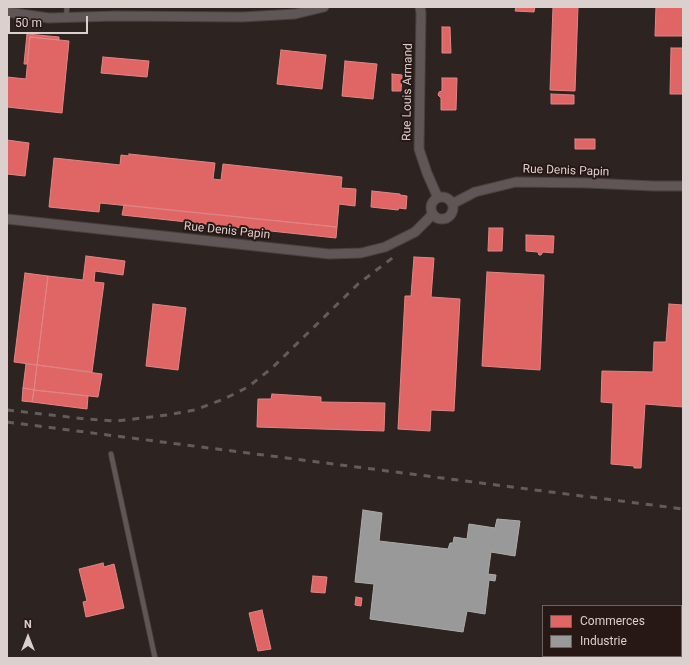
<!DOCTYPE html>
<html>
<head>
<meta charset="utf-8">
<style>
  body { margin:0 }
  #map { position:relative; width:690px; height:665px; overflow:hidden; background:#2d2422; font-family:Roboto,sans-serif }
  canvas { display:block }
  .frame { position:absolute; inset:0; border:8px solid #dcd0ce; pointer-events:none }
  .legend { position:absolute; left:542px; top:605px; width:140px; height:52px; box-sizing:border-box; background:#271715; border:1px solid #6f615f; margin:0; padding:5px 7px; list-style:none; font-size:12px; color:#dcd0ce }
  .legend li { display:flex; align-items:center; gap:8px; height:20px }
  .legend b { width:20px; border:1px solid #6f615f }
  .north { position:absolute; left:8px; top:617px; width:40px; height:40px; -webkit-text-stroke:3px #271715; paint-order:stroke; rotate:0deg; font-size:11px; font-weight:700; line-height:16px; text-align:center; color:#dcd0ce }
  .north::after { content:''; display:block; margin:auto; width:14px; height:18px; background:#dcd0ce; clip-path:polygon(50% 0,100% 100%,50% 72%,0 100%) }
  .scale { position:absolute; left:8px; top:16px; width:80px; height:18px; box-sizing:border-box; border:2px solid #dcd0ce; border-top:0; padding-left:5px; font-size:12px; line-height:14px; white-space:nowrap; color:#dcd0ce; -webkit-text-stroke:3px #271715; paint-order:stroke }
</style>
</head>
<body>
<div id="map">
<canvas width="690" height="665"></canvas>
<div class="frame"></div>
<ul class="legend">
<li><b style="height:11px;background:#e06666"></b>Commerces</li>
<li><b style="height:11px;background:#999"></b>Industrie</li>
</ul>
<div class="north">N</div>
<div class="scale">50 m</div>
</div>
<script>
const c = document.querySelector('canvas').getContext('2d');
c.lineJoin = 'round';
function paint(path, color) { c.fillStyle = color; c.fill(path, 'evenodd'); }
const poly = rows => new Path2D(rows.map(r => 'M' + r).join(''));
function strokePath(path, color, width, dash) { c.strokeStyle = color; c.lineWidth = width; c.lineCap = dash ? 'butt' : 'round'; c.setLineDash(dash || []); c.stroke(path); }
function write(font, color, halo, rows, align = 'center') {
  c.font = font + ' Roboto,sans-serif'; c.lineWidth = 4; c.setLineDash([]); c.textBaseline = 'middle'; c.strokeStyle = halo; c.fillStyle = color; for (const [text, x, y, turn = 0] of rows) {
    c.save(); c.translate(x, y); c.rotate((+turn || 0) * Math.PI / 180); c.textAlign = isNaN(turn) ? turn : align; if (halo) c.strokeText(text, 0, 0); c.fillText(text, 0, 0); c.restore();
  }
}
const shops = poly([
  [516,7,535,7,534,12,515,11,516,7],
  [553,7,578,7,575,91,550,90,553,7],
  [656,7,683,7,683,36,655,36,656,7],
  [442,27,450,27,451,53,442,53,442,27],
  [27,34,59,37,59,40,30,37,27,64,24,64,27,34],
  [30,37,69,41,62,113,7,107,7,77,26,79,30,37],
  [671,48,683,48,683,94,670,94,671,48],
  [281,50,326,55,322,89,277,84,281,50],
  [103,57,149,61,147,77,101,73,103,57],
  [345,61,377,64,373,99,342,96,345,61],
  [392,74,402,75,401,91,392,91,392,74],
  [442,78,457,78,456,110,441,110,441,98,438,95,439,92,442,91,442,78],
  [551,94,574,95,574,104,551,104,551,94],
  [575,139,595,139,595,149,575,149,575,139],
  [7,140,29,143,25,176,7,174,7,140],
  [129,154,215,163,213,179,221,180,223,164,342,177,341,188,356,189,355,206,339,204,337,227,100,203,99,212,49,207,54,158,120,165,121,155,129,156,129,154],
  [372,191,400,194,400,195,407,196,406,209,399,208,398,210,371,207,372,191],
  [124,205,337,227,336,238,122,215,124,205],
  [489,228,503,228,502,251,488,251,489,228],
  [526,235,554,236,553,253,543,252,541,255,539,255,538,252,526,251,526,235],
  [86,256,125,261,123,275,95,271,94,282,104,283,92,372,37,365,48,276,83,280,86,256],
  [414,257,434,258,431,297,460,299,454,411,431,410,430,431,398,429,405,296,411,296,414,257],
  [487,272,544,275,540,370,482,366,487,272],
  [25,273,48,276,37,365,14,362,25,273],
  [153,304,186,308,178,370,146,366,153,304],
  [669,304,683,305,683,407,645,404,641,468,634,468,634,466,611,464,613,403,601,402,602,371,653,372,654,342,666,342,669,304],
  [26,364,37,365,34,390,23,388,26,364],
  [37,365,102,374,98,397,34,390,37,365],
  [23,388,34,390,32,402,22,401,23,388],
  [34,390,88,396,87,409,32,402,34,390],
  [272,394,321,397,321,402,385,403,384,431,257,427,258,399,271,399,272,394],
  [103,563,104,567,114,564,124,608,86,617,83,602,87,601,79,569,103,563],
  [313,576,327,577,325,593,311,592,313,576],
  [356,597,362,598,361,606,355,605,356,597],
  [262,610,271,649,258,651,249,613,262,610],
  [681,621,683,622,683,653,681,652,681,621]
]);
paint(shops, '#e06666');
strokePath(shops, '#df8685', 1);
const industry = poly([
  [363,510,382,513,379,541,448,549,450,543,453,543,454,537,467,539,469,524,495,528,497,519,520,521,515,556,491,552,488,574,496,575,495,581,489,580,485,614,467,611,463,632,370,619,374,584,355,582,363,510]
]);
paint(industry, '#999');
strokePath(industry, '#adaaa9', 1);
const lane = poly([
  [66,18,67,7],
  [111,454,155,658]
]);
const street = poly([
  [420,7,421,13,419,149,427,173,438,198],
  [7,12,49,18,116,16,242,17,295,14,324,7],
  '431 208a11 11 0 1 1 22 0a11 11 0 1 1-22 0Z',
  [452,204,475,192,516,182,588,183,654,186,683,186],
  [7,219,329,254,361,253,385,247,415,232,433,214]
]);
strokePath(lane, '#49403f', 6);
strokePath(street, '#49403f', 11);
strokePath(lane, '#5f5655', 4.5);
strokePath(street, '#5f5655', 9);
strokePath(poly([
  [7,410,86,419,117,421,167,415,195,410,224,399,248,387,272,368,358,284,395,256],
  [7,422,683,509]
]), '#645c5b', 3, [7, 7]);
write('12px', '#dcd0ce', '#271715', [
  ["Rue Louis Armand",408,92,-89],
  ["Rue Denis Papin",566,171,2],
  ["Rue Denis Papin",227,231,6]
]);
</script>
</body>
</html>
